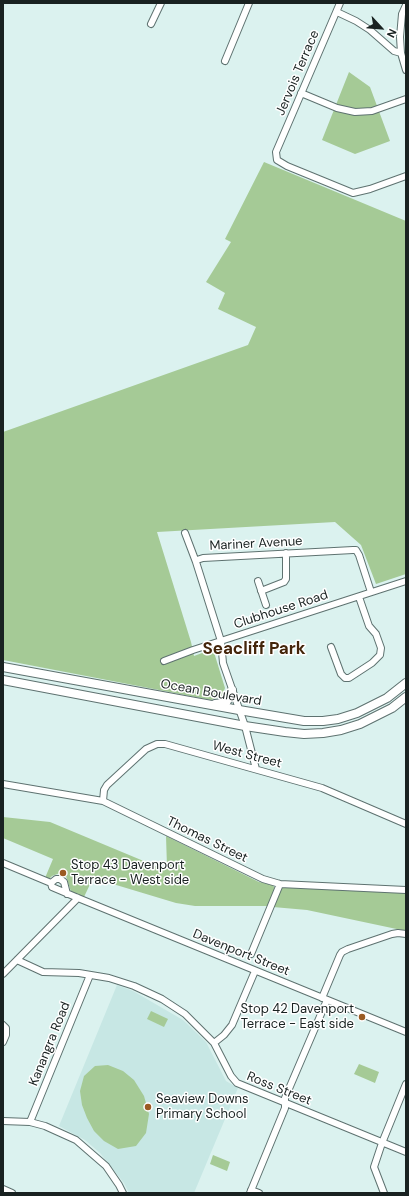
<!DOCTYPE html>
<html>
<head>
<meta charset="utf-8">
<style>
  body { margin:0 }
  #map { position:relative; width:409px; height:1196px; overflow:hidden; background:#dbf2ef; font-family:"DM Sans",sans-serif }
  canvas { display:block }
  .frame { position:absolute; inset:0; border:4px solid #192221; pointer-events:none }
  .north { position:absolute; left:361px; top:8px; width:40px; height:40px; -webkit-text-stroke:3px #fff; paint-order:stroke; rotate:116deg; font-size:11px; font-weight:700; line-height:16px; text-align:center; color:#192221 }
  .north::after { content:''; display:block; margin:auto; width:14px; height:18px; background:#192221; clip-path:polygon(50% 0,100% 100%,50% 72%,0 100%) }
</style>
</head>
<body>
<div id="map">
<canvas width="409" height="1196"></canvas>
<div class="frame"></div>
<div class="north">N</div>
</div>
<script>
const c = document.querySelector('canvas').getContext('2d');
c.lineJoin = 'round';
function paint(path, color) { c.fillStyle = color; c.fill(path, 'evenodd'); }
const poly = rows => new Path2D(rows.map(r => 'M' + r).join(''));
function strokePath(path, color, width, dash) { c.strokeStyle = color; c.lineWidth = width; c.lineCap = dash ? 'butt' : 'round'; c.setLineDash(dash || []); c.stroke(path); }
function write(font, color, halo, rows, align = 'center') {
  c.font = font + ' "DM Sans",sans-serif'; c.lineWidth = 3; c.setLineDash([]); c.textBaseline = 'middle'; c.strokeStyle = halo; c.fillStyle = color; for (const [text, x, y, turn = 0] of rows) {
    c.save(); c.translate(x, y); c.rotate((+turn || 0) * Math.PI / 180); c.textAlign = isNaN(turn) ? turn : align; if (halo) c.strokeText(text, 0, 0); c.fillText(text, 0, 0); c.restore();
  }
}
paint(poly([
  [117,985,133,991,183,1020,206,1042,226,1081,238,1088,194,1193,129,1193,124,1183,100,1153,85,1140,59,1126]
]), '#c7e7e4');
paint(poly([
  [349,72,370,87,390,141,355,154,322,140],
  [264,162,406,221,406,574,376,584,361,545,335,522,157,532,191,642,194,656,213,649,225,688,222,696,211,700,3,660,3,432,248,345,256,327,218,309,225,293,206,282,231,242,225,239],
  [3,817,50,822,158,867,167,867,166,836,259,882,273,885,275,889,268,906,195,906,176,903,93,878,84,897,71,892,66,876,60,873,52,876,49,879,45,878,53,859,3,838],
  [282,887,406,892,406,931,307,910,273,907],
  [151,1011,168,1019,164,1027,147,1019],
  [359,1064,379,1072,375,1083,354,1074],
  [108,1065,123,1071,134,1080,144,1096,149,1114,146,1133,136,1146,118,1149,104,1141,94,1131,87,1118,82,1105,80,1091,84,1076,95,1066],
  [213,1155,230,1162,227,1171,210,1164]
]), '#a5ca96');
const minor = poly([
  [340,3,276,152,277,160,287,166,353,193,370,189,406,176],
  [406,5,402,14,400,37,401,53,406,70],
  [337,12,356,21,370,30,394,51,401,53],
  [151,24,161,3],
  [225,61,249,3],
  [301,93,337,108,355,112,372,111,406,99],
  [185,533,196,562],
  [258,581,266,605],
  [261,591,284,582,286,579,286,553],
  [331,647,341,674,345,678,349,678,372,663,380,655,381,648,376,634,369,626,359,597],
  [164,661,193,650,406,581],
  [256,769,245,726,223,663,221,641,196,562,197,560,203,558,353,550,356,550,359,555,371,592],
  [3,784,103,801,263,879,280,884,406,890],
  [103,801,104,790,107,785,146,749,157,744,165,744,322,788,406,824],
  [3,863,51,883,56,879,60,879,64,882,67,894],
  [51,883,52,887,78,898,406,1032],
  [251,954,280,884],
  [17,960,43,972,79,973,109,978,134,986,162,999,185,1014,214,1043,231,1076,237,1083,406,1152],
  [3,974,78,898],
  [322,998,340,955,342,952,348,949,392,934,398,933,406,934],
  [3,1025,6,1028,6,1035,3,1042],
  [214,1043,224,1035,232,1025,255,971],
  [3,1121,30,1122,45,1126,76,1140,106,1166,119,1185,123,1193],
  [30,1122,90,975],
  [3,1189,12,1193],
  [251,1190,259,1193],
  [250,1193,285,1108,285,1098,327,1000],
  [384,1193,374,1167,382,1143,406,1084]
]);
const major = poly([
  [3,667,239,710,304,721,323,721,338,719,357,713,387,698,406,683],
  [3,680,245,726,285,732,304,734,323,733,341,730,360,724,392,708,406,697],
  [215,704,223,703,227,701,232,690]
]);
strokePath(minor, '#5e7270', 8);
strokePath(major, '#5e7270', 10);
strokePath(minor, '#fff', 6);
strokePath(major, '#fff', 8);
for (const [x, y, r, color] of [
  [63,873,4,"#9b5b23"],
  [362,1017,4,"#9b5b23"],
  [148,1107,4,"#9b5b23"]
]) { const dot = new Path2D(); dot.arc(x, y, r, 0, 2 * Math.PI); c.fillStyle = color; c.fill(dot); strokePath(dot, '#fff', 1.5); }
write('13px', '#192221', '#fff', [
  ["Jervois Terrace",298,73,-67],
  ["Mariner Avenue",256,544,-3],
  ["Clubhouse Road",281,610,-18],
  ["Ocean Boulevard",211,693,10],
  ["West Street",247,755,15],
  ["Thomas Street",207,840,26],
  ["Davenport Street",241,953,22],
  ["Kanangra Road",50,1044,-68],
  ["Ross Street",279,1089,22]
]);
write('13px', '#192221', '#fff', [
  ["Stop 43 Davenport",71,866],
  ["Terrace - West side",71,881],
  ["Stop 42 Davenport",354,1010,"right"],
  ["Terrace - East side",354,1025,"right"],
  ["Seaview Downs",156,1100],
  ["Primary School",156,1115]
], 'left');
write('bold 17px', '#44250a', '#fff', [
  ["Seacliff Park",254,650]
]);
</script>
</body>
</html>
